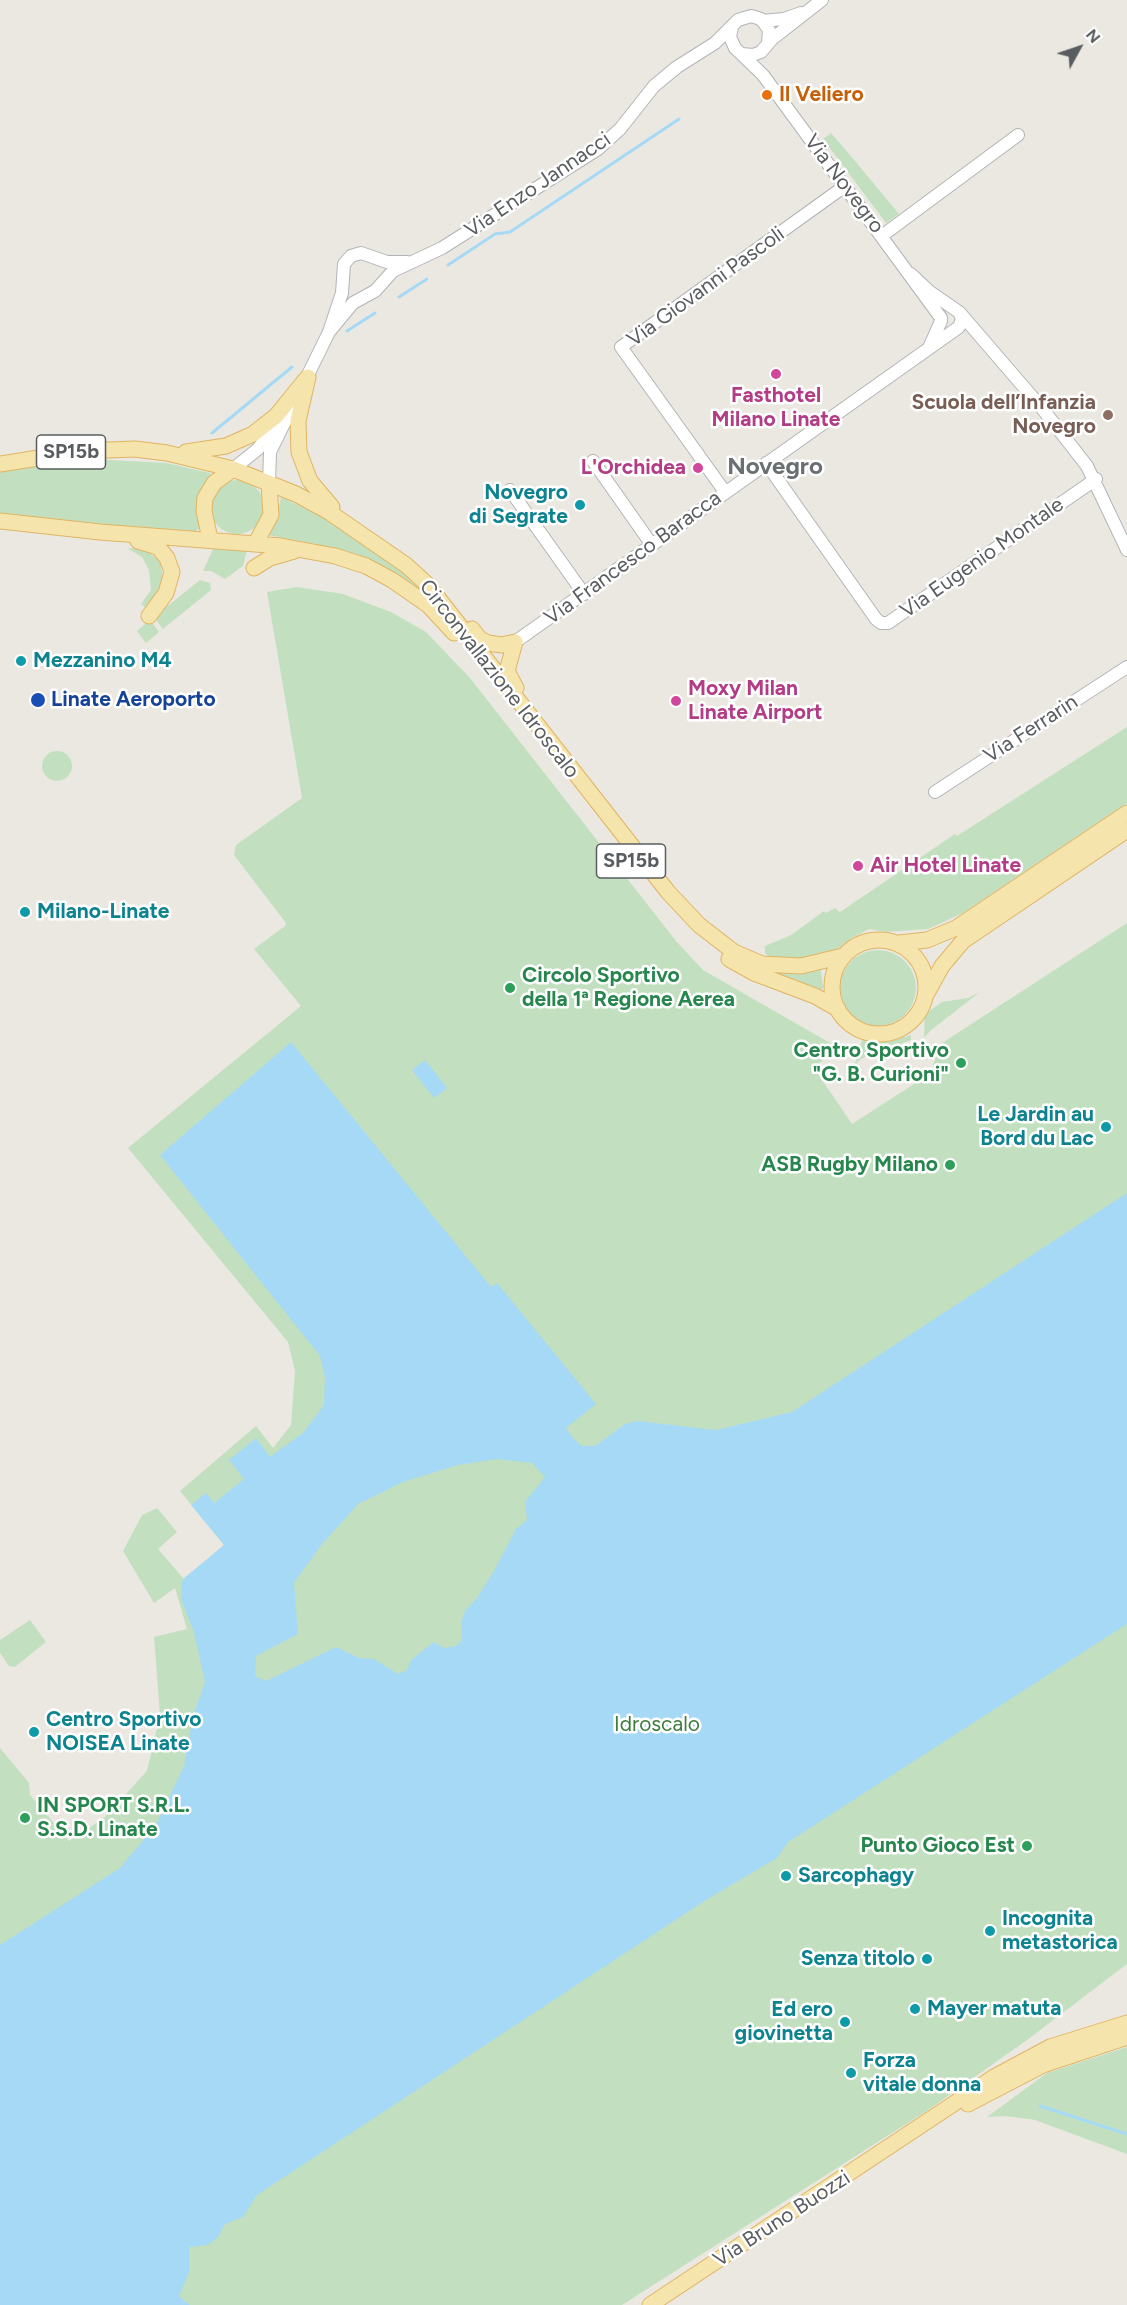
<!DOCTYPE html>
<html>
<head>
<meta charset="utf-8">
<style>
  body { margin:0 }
  #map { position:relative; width:1127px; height:2305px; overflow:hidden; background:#ebe8e1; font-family:Figtree,sans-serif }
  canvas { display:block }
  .north { position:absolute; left:1049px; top:18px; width:60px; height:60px; -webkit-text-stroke:4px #fff; paint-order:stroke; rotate:50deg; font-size:16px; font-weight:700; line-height:24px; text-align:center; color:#595d60 }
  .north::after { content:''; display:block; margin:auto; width:21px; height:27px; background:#595d60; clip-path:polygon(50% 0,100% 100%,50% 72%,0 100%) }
</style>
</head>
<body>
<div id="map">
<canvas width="1127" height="2305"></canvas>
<div class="north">N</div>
</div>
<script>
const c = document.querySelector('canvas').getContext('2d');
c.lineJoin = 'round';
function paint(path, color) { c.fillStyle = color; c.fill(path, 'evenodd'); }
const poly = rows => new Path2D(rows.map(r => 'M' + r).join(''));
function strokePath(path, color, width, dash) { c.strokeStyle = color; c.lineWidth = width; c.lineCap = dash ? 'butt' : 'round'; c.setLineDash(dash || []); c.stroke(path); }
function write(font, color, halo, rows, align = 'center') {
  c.font = font + ' Figtree,sans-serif'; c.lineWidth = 5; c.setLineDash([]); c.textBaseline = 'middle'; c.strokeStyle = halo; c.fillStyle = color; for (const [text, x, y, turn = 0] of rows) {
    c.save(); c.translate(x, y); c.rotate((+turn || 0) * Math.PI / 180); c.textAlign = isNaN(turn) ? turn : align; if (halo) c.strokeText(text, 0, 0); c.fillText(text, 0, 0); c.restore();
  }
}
paint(poly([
  [831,133,850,155,899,214,886,223,823,139],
  [71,458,166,463,210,473,212,476,201,528,193,532,100,527,0,516,0,471],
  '210 507a27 27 0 1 1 54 0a27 27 0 1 1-54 0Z',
  [281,497,325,518,367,546,401,571,425,594,386,568,363,557,316,544,268,535,276,521],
  [214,547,247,550,243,566,225,579,211,571,203,571],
  [127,548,146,550,160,561,163,579,160,591,146,608,141,604,151,590,149,570,142,557],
  [200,580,210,583,211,590,163,629,154,617],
  [297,587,343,594,391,612,426,632,470,678,676,941,703,970,830,1043,834,1051,814,1068,852,1124,931,1073,939,1045,1127,923,1127,1964,1027,2040,928,2110,622,2305,0,2305,0,1748,29,1783,30,1795,69,1841,104,1818,147,1771,160,1715,154,1637,187,1629,175,1588,154,1603,123,1551,142,1515,157,1508,177,1532,158,1549,184,1579,224,1545,180,1491,256,1426,273,1448,291,1425,295,1371,288,1342,128,1148,301,1006,254,949,285,926,286,923,234,855,236,845,302,798,267,592],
  [150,620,159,632,146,643,137,631],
  [1127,727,1127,803,963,913,928,929,886,932,869,929,852,938,826,958,772,960,765,953,765,946,791,935,824,911,826,913,835,908,840,912,955,834,957,836],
  '42 766a15 15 0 1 1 30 0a15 15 0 1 1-30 0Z',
  '840 988a38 38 0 1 1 76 0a38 38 0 1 1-76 0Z',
  [764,968,804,973,821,970,823,987,821,991,773,975],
  [980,992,930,1031,924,1038,925,1014,942,1002,968,998],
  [911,1035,911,1040,892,1047,880,1047,857,1062,856,1065,862,1067,852,1073,862,1040,889,1042],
  [30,1620,46,1642,15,1667,9,1666,0,1653,0,1640],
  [1127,2047,1127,2154,1035,2120,1006,2116,987,2117,1047,2073]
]), '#c2e0bf');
paint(poly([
  [291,1042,491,1287,497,1283,596,1404,566,1428,572,1437,582,1446,595,1446,625,1424,637,1421,716,1430,792,1412,1127,1193,1127,1624,796,1837,788,1842,777,1858,706,1900,257,2195,243,2217,225,2224,218,2237,208,2245,189,2247,189,2272,179,2296,190,2305,0,2305,0,1945,120,1868,156,1825,184,1766,193,1716,205,1682,194,1632,181,1599,181,1586,183,1579,224,1545,191,1505,206,1493,214,1503,244,1479,229,1460,256,1438,270,1457,303,1433,324,1405,325,1378,320,1356,160,1155],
  [497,1459,532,1463,545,1477,525,1502,527,1520,516,1529,494,1571,477,1598,465,1611,461,1623,462,1640,456,1646,444,1648,434,1642,411,1660,407,1670,398,1674,374,1659,359,1658,336,1647,266,1681,255,1676,256,1656,298,1634,294,1583,322,1544,358,1504,403,1482,458,1465],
  [425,1060,447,1088,434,1098,412,1070]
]), '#a6d9f5');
strokePath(poly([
  [448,265,495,234,510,232,679,119],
  [399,297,427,279],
  [347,331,375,313],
  [212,433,292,367],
  [1040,2106,1127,2134]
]), '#a6d9f5', 3);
const minor = poly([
  [762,21,784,19,801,13],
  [732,27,730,37,735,48,763,75,941,318],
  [742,54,753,55,761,52,772,39,822,0],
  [883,235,1018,135],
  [960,313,1041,407,1087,466,1127,550],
  [329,332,353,303,375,291,393,271,442,248,598,149,620,129,654,86,677,67,715,43,738,20,751,16,761,19,769,30,768,43],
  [929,348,941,321],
  [593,461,652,545],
  [766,463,876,619,881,623,888,623,1096,479],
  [233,469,258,449,282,415],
  [269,483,270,452,329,332,342,293,344,264,351,256,361,253,387,262,407,262],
  [510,490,584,594],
  [725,492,621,347,845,186],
  [515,642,959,327,962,319,959,312,930,292,911,274],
  [935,792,1127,667]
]);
const major = poly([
  [308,377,298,421,299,452,310,481,332,507],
  [186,452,226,446,253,434,276,416,306,379],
  [0,464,82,451,135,449,167,453,233,469,296,494,329,512,406,565,428,585,668,892,699,925,734,952,762,964,801,966,843,956],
  [0,521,100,532,281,546,335,556,366,566,392,580,428,605,454,633],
  [210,539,204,511,205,498,214,483,233,469],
  [138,541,158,547,167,558,172,572,166,593,149,616],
  [255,544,271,515,269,483],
  [254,568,270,558,294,551],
  [472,629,480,639,488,643,502,645,515,642,507,671,516,688],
  '832 987a47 47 0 1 1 94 0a47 47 0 1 1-94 0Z',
  [899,943,927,940,956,928,1127,813],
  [729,959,754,973,815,996,838,1009],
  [926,995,942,966,963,941,1127,830],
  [968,2104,1043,2065,1127,2037],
  [650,2305,994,2077,1050,2047,1127,2023]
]);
strokePath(minor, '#b1b4b7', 14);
strokePath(major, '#e1b463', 17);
strokePath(minor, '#fff', 12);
strokePath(major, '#f5e4ab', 15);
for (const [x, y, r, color] of [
  [767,95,6,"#e8710a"],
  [776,374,6,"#d1479c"],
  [1108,415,6,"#8d6e63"],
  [698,468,6,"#d1479c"],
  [580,505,6,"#0f9aa8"],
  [21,661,6,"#0f9aa8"],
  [38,700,8,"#1a4fb4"],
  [676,701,6,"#d1479c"],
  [858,866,6,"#d1479c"],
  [25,912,6,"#0f9aa8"],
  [510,988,6,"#2e9e5b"],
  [961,1063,6,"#2e9e5b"],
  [1106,1127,6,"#0f9aa8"],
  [950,1165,6,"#2e9e5b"],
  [34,1732,6,"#0f9aa8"],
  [25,1818,6,"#2e9e5b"],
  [1027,1846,6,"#2e9e5b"],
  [786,1876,6,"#0f9aa8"],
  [990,1931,6,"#0f9aa8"],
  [927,1959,6,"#0f9aa8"],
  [915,2009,6,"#0f9aa8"],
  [845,2022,6,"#0f9aa8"],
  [851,2073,6,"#0f9aa8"]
]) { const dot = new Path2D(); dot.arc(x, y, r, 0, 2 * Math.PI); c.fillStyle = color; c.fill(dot); strokePath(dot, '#fff', 2); }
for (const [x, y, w] of [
  [71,452,69],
  [631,861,69]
]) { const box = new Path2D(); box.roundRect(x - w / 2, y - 17, w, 34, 4.5); c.fillStyle = '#fff'; c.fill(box); strokePath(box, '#595d60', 1.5); }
write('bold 20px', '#595d60', null, [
  ["SP15b",71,452],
  ["SP15b",631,861]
]);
write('bold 21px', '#c56008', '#fff', [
  ["Il Veliero",779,95]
], 'left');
write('21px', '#595d60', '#fff', [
  ["Via Novegro",844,184,53],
  ["Via Enzo Jannacci",538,185,-34],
  ["Via Giovanni Pascoli",706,287,-36],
  ["Via Francesco Baracca",633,558,-36],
  ["Via Eugenio Montale",982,558,-35],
  ["Circonvallazione Idroscalo",499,679,52],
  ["Via Ferrarin",1031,729,-33],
  ["Via Bruno Buozzi",782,2219,-33]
]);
write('bold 21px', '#b23c85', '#fff', [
  ["Fasthotel",776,396,"center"],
  ["Milano Linate",776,420,"center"],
  ["L'Orchidea",686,468,"right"],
  ["Moxy Milan",688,689],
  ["Linate Airport",688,713],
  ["Air Hotel Linate",870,866]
], 'left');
write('bold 21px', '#785e54', '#fff', [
  ["Scuola dell’Infanzia",1096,403],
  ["Novegro",1096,427]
], 'right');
write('bold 21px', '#0d838f', '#fff', [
  ["Novegro",568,493,"right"],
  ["di Segrate",568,517,"right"],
  ["Mezzanino M4",33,661],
  ["Milano-Linate",37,912],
  ["Le Jardin au",1094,1115,"right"],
  ["Bord du Lac",1094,1139,"right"],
  ["Centro Sportivo",46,1720],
  ["NOISEA Linate",46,1744],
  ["Sarcophagy",798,1876],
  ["Incognita",1002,1919],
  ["metastorica",1002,1943],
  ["Senza titolo",915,1959,"right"],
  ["Mayer matuta",927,2009],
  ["Ed ero",833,2010,"right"],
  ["giovinetta",833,2034,"right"],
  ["Forza",863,2061],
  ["vitale donna",863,2085]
], 'left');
write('bold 21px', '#164399', '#fff', [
  ["Linate Aeroporto",51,700]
], 'left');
write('bold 21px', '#27864d', '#fff', [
  ["Circolo Sportivo",522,976,"left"],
  ["della 1ª Regione Aerea",522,1000,"left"],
  ["Centro Sportivo",949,1051],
  ["\"G. B. Curioni\"",949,1075],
  ["ASB Rugby Milano",938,1165],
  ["IN SPORT S.R.L.",37,1806,"left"],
  ["S.S.D. Linate",37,1830,"left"],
  ["Punto Gioco Est",1015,1846]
], 'right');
write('21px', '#3e7c3c', '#fff', [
  ["Idroscalo",657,1725]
]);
write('bold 24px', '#6a6f72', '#fff', [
  ["Novegro",775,467]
]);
</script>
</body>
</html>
